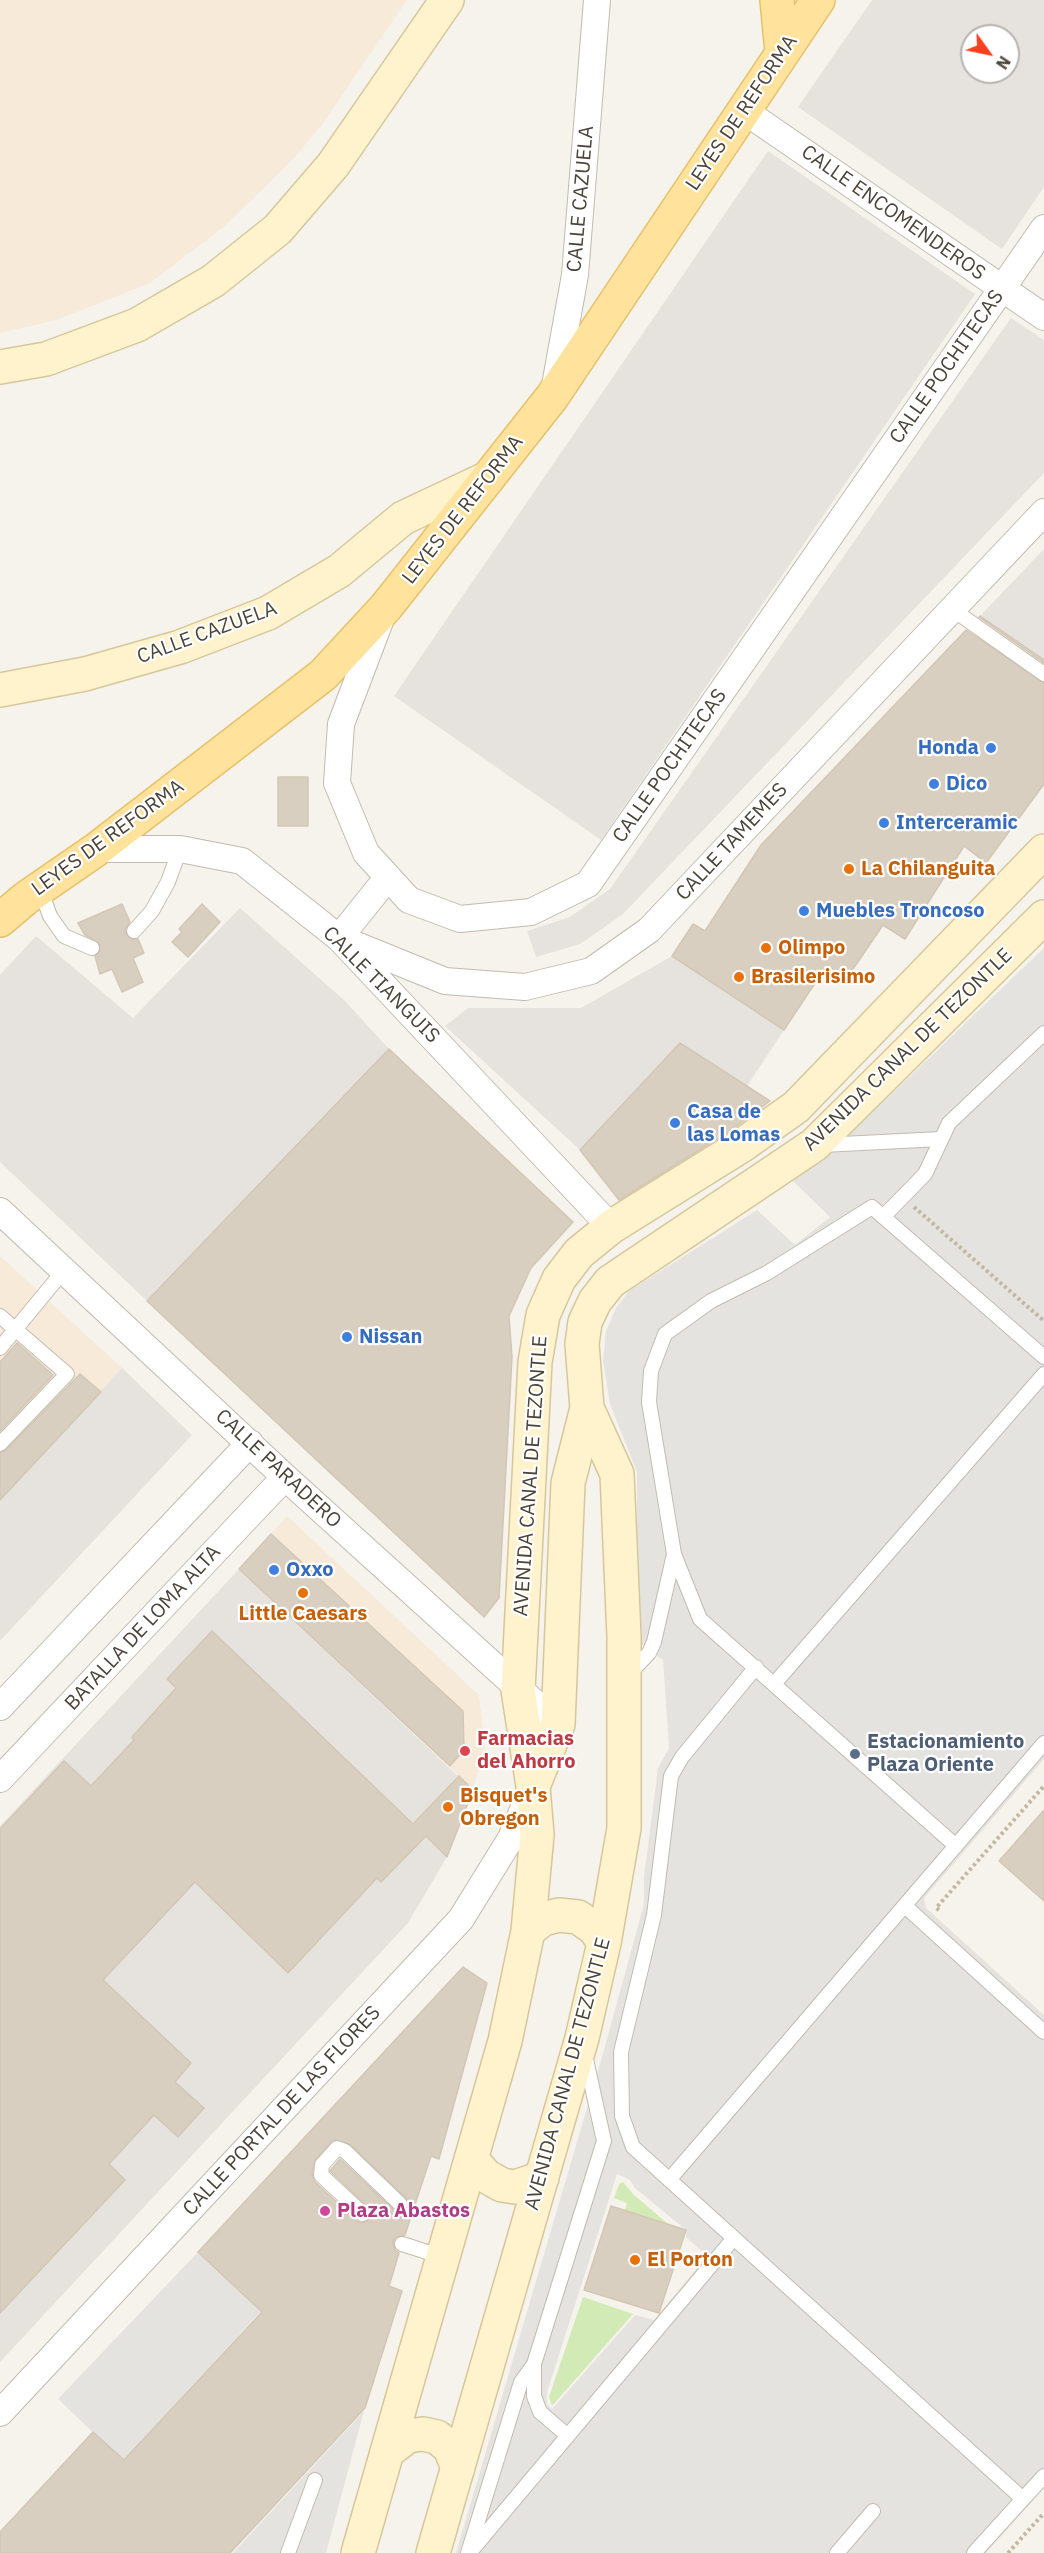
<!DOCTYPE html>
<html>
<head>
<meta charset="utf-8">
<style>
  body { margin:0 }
  #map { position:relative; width:1044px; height:2553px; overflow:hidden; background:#f6f3ec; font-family:"IBM Plex Sans",sans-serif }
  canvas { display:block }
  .north { position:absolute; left:960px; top:24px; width:60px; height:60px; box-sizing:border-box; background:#fff; border:2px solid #b7b4b0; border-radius:50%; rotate:123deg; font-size:16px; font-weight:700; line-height:24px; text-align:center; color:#4b4439 }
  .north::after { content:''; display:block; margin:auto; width:21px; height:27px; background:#fc3f1d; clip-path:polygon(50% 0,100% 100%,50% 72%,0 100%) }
</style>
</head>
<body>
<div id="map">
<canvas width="1044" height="2553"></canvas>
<div class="north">N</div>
</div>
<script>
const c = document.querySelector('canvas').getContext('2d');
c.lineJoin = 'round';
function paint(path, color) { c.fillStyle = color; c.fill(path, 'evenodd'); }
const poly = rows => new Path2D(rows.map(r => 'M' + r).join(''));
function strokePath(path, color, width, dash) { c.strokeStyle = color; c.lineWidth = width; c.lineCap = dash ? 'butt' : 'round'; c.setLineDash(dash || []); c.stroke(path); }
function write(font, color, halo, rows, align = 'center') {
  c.font = font + ' "IBM Plex Sans",sans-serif'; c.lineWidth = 4.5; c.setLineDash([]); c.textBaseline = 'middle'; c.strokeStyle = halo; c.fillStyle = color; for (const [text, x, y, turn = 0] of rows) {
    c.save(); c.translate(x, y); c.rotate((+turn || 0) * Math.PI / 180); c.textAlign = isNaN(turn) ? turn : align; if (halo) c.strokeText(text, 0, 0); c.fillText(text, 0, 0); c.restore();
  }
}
paint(poly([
  [0,0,407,0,324,122,294,158,225,226,150,283,56,320,0,333],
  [0,1256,122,1368,0,1500],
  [287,1516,479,1695,485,1747,473,1789,239,1569]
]), '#f7ead8');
paint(poly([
  [872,0,1044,0,1044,187,1002,249,798,107],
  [972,36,1008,36,1008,72,972,72],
  [768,151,975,294,601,840,394,696],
  [1011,318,1044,340,1044,473,623,914,580,944,536,957,527,931,570,917,610,889],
  [1044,549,1044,660,980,616],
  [240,908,345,1001,389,1049,147,1301,0,1162,0,975,36,936,133,1018],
  [672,956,784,1030,747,1086,680,1044,580,1150,445,1026,468,1008,581,1008],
  [122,1368,192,1435,0,1641,0,1500],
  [239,1569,459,1777,414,1824,447,1857,408,1923,0,2362,0,1826]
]), '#e6e2dd');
paint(poly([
  [623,2182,633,2194,668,2224,625,2210,627,2203,614,2198,619,2184],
  [583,2297,633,2314,552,2406,549,2397]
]), '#d2eab5');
paint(poly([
  [1044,948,1044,1759,924,1898,926,1908,1044,2015,1044,2488,986,2553,456,2553,602,2057,644,1904,644,1877,658,1768,669,1748,663,1660,637,1641,637,1472,610,1404,603,1361,606,1331,616,1308,629,1291,757,1210,795,1245,830,1217,793,1181,860,1124],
  [617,2174,630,2180,635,2188,686,2230,686,2237,707,2256,654,2320,635,2315,552,2409,547,2404,547,2392],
  [198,2252,261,2311,123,2461,58,2399],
  [364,2411,326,2553,233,2553]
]), '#e5e3e0');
const building = poly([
  [980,616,1044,660,1044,663,979,617,980,616],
  [966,630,1044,683,1044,784,986,863,964,846,905,939,883,925,847,978,827,965,784,1030,672,956,693,924,705,931,761,845,966,630],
  [278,777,308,777,308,826,278,826,278,777],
  [122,904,130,922,125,929,126,934,132,940,138,939,144,953,133,958,143,982,122,992,112,969,100,974,95,956,100,951,99,943,85,935,78,923,122,904],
  [202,904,220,922,188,957,172,942,182,932,179,929,202,904],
  [680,1043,770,1101,731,1130,619,1200,580,1150,680,1043],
  [389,1049,573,1222,531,1268,509,1316,512,1357,499,1598,484,1617,147,1301,389,1049],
  [17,1343,53,1375,0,1431,0,1362,17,1343],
  [80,1374,101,1392,0,1500,0,1453,6,1450,80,1374],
  [271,1534,463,1711,464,1750,450,1766,239,1569,271,1534],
  [212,1631,413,1824,459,1776,473,1790,447,1857,426,1836,381,1882,377,1878,288,1973,195,1882,103,1980,191,2063,175,2082,204,2108,178,2137,154,2115,109,2164,125,2180,0,2313,0,1829,64,1761,91,1786,134,1740,132,1737,176,1688,167,1679,212,1631],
  [1044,1810,1044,1901,999,1861,1044,1810],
  [463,1967,487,1983,439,2159,431,2156,405,2235,396,2237,393,2242,395,2250,399,2253,389,2286,402,2291,365,2408,230,2553,0,2553,0,2532,93,2432,124,2460,262,2312,198,2252,463,1967],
  [334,2140,351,2145,406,2198,409,2206,406,2211,398,2213,394,2210,340,2159,330,2171,369,2208,372,2215,369,2220,362,2223,357,2221,315,2182,312,2174,315,2160,334,2140],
  [611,2206,686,2230,659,2313,584,2290,611,2206]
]);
paint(building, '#d8cfc1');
strokePath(building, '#d3c7b4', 1.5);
const service = poly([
  [952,609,1044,674],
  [40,888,50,916,64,936,92,948],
  [134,931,152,911,168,882,180,849],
  [822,1145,941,1139],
  [883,1217,925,1174,949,1123,1044,1033],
  [0,1316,67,1374,0,1444],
  [0,1348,65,1269],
  [756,1667,682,1757,671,1776,654,1915,621,2052,622,2116,633,2147,1023,2499,1044,2476],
  [629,1674,649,1653,654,1642,674,1554],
  [774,1684,1044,1374],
  [956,1846,700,1619,674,1554,649,1402,651,1371,665,1334,711,1301,767,1273,872,1207,1044,1357],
  [905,1906,1044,2032],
  [669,2180,1044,1743],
  [363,2214,321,2175,322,2165,337,2148,345,2151,400,2204],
  [402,2244,443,2257],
  [534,2364,534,2396,540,2412,568,2436],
  [471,2551,734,2238],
  [288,2553,315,2480],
  [468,2553,521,2382,534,2364,604,2141,585,2055],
  [837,2553,873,2511],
  [974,2553,1023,2499]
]);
const minor = poly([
  [743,110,1044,317],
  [554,391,575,275,597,0],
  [382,616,341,724,337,783,366,853,409,900,460,919,531,912,588,884,1044,228],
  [97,849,180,849,242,861,339,938,611,1227],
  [388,877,339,938,445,981,525,987,591,971,649,930,1044,512],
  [0,1211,285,1477,558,1724],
  [0,1707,250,1443],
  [0,1779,285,1477],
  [0,2413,461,1919,511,1838,533,1786]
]);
const secondary = poly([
  [0,367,46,359,137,325,213,281,278,229,333,165,447,0],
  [0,690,85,674,180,647,268,613,339,571,403,518,488,478],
  [534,1784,558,1724,568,1483,587,1408],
  [528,1931,543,1919,559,1915,578,1917,595,1929,604,1943],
  [471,2159,486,2176,502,2185,515,2187,542,2178],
  [388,2451,408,2436,423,2434,437,2437,450,2448,458,2468],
  [358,2553,505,2041,528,1931,537,1835,533,1786,518,1690,535,1362,543,1315,559,1279,579,1253,611,1227,741,1146,796,1107,1044,851],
  [433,2553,582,2038,604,1943,624,1828,624,1637,617,1474,587,1408,582,1344,585,1322,595,1301,610,1282,814,1145,1044,917]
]);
const primary = poly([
  [777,0,782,52],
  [0,920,26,898,97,849,323,675,386,607,552,397,818,0]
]);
strokePath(service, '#c2bbae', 16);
strokePath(minor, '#c2bbae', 28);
strokePath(secondary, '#d6c79b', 36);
strokePath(primary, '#e6c16a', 36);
strokePath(poly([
  [914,1207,1044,1321],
  [939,1910,936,1908,1044,1786],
  [1008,2553,1044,2513]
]), '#c4b79f', 4, [3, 3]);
strokePath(service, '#fff', 14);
strokePath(minor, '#fff', 26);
strokePath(secondary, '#fff3cd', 33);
strokePath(primary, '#ffe39c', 33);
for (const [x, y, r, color] of [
  [991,748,6,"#3f7fe0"],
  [934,784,6,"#3f7fe0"],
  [884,823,6,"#3f7fe0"],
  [849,869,6,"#e8710a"],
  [804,911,6,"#3f7fe0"],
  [766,948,6,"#e8710a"],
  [739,977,6,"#e8710a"],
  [675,1123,6,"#3f7fe0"],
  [347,1337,6,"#3f7fe0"],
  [274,1570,6,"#3f7fe0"],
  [303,1593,6,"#e8710a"],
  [465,1751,6,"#e0444e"],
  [855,1754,6,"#5c6f8a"],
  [448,1807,6,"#e8710a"],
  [325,2211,6,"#d1479c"],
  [635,2260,6,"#e8710a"]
]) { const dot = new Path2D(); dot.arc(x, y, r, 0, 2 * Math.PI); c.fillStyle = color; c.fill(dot); strokePath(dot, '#fff', 2); }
write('20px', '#4b4439', '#fff', [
  ["LEYES DE REFORMA",742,113,-56],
  ["CALLE CAZUELA",581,199,-85],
  ["CALLE ENCOMENDEROS",893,213,35],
  ["CALLE POCHITECAS",947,367,-55],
  ["LEYES DE REFORMA",463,510,-52],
  ["CALLE CAZUELA",207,633,-20],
  ["CALLE POCHITECAS",670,766,-55],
  ["LEYES DE REFORMA",108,838,-36],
  ["CALLE TAMEMES",732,842,-47],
  ["CALLE TIANGUIS",381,985,45],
  ["AVENIDA CANAL DE TEZONTLE",908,1050,-44],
  ["CALLE PARADERO",278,1469,43],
  ["AVENIDA CANAL DE TEZONTLE",531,1476,-86],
  ["BATALLA DE LOMA ALTA",143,1628,-47],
  ["AVENIDA CANAL DE TEZONTLE",568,2074,-75],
  ["CALLE PORTAL DE LAS FLORES",282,2111,-47]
]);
write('bold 20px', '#366cbe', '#fff', [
  ["Honda",979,748,"right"],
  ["Dico",946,784],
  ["Interceramic",896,823],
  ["Muebles Troncoso",816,911],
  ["Casa de",687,1112],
  ["las Lomas",687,1135],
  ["Nissan",359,1337],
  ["Oxxo",286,1570]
], 'left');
write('bold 20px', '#c56008', '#fff', [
  ["La Chilanguita",861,869],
  ["Olimpo",778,948],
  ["Brasilerisimo",751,977],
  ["Little Caesars",303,1614,"center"],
  ["Bisquet's",460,1796],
  ["Obregon",460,1819],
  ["El Porton",647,2260]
], 'left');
write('bold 20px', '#be3a42', '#fff', [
  ["Farmacias",477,1739],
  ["del Ahorro",477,1762]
], 'left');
write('bold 20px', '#4e5e75', '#fff', [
  ["Estacionamiento",867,1742],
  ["Plaza Oriente",867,1765]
], 'left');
write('bold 20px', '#b23c85', '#fff', [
  ["Plaza Abastos",337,2211]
], 'left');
</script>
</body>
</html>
